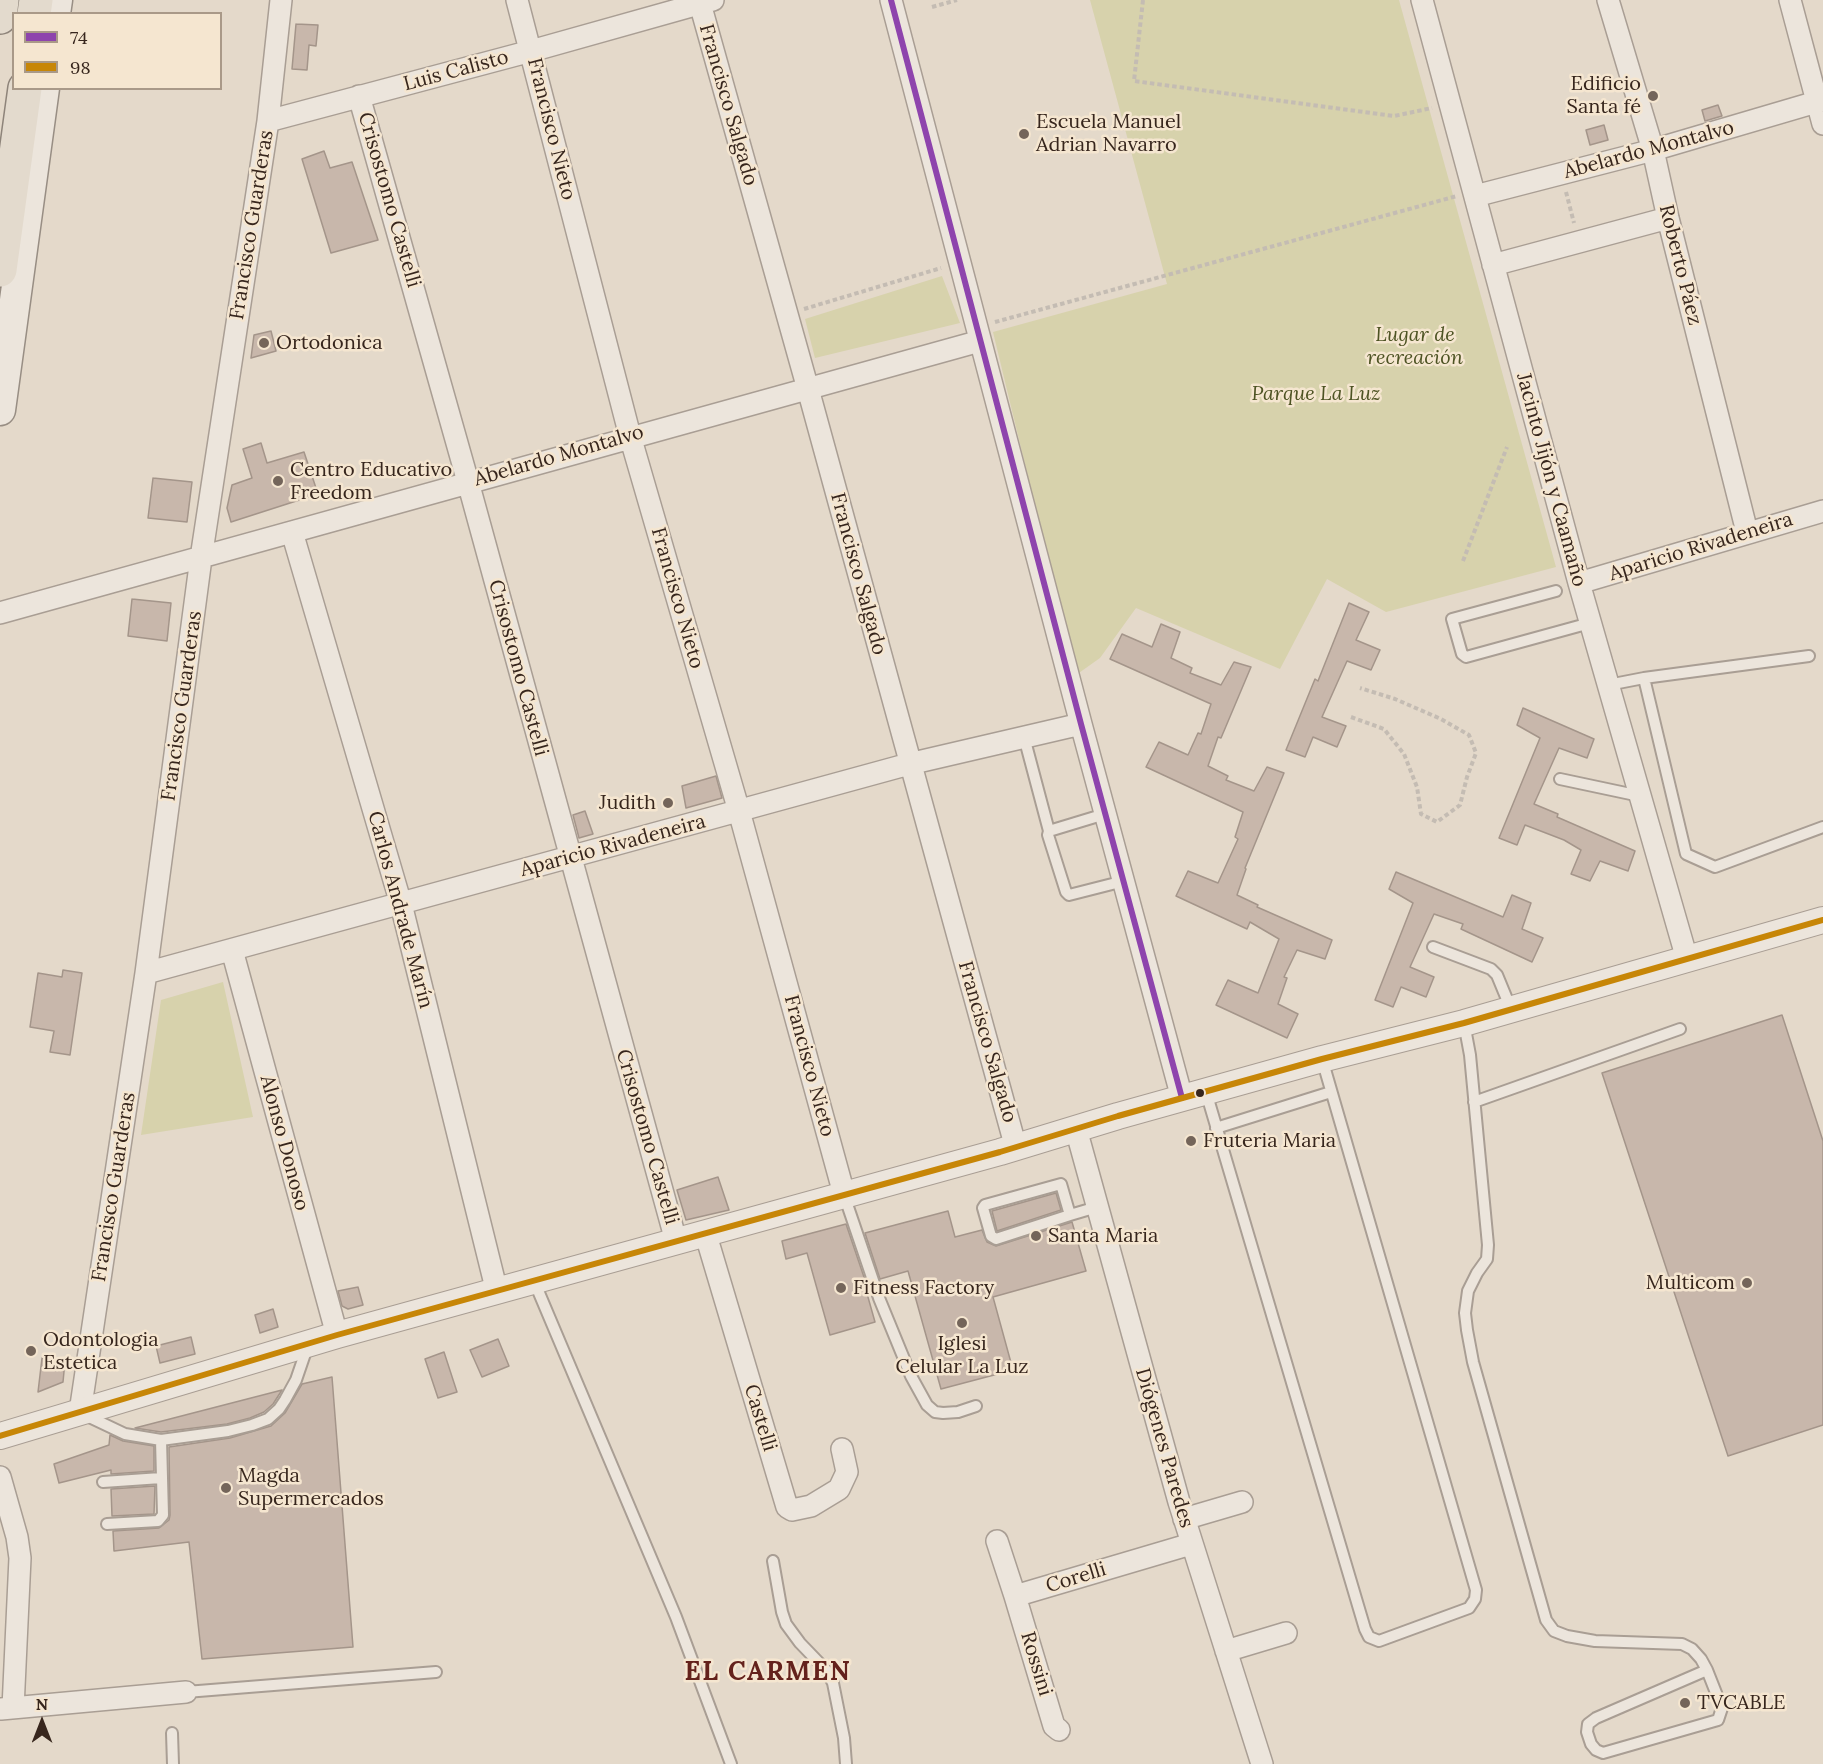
<!DOCTYPE html>
<html>
<head>
<meta charset="utf-8">
<style>
  body { margin:0 }
  #map { position:relative; width:1823px; height:1764px; overflow:hidden; background:#e4d9ca; font-family:Lora,serif }
  canvas { display:block }
  .legend { position:absolute; left:12px; top:12px; width:210px; height:78px; box-sizing:border-box; background:#f5e6d0; border:2px solid #a99988; margin:0; padding:8px 10px; list-style:none; font-size:18px; color:#37261d }
  .legend li { display:flex; align-items:center; gap:12px; height:30px }
  .legend b { width:30px; border:2px solid #a99988 }
  .north { position:absolute; left:12px; top:1692px; width:60px; height:60px; -webkit-text-stroke:4px #f5e6d0; paint-order:stroke; rotate:0deg; font-size:16px; font-weight:700; line-height:24px; text-align:center; color:#37261d }
  .north::after { content:''; display:block; margin:auto; width:21px; height:27px; background:#37261d; clip-path:polygon(50% 0,100% 100%,50% 72%,0 100%) }
</style>
</head>
<body>
<div id="map">
<canvas width="1823" height="1764"></canvas>
<ul class="legend">
<li><b style="height:8px;background:#8e44ad"></b>74</li>
<li><b style="height:8px;background:#c78607"></b>98</li>
</ul>
<div class="north">N</div>
</div>
<script>
const c = document.querySelector('canvas').getContext('2d');
c.lineJoin = 'round';
function paint(path, color) { c.fillStyle = color; c.fill(path, 'evenodd'); }
const poly = rows => new Path2D(rows.map(r => 'M' + r).join(''));
function strokePath(path, color, width, dash) { c.strokeStyle = color; c.lineWidth = width; c.lineCap = dash ? 'butt' : 'round'; c.setLineDash(dash || []); c.stroke(path); }
function write(font, color, halo, rows, align = 'center') {
  c.font = font + ' Lora,serif'; c.lineWidth = 5; c.setLineDash([]); c.textBaseline = 'middle'; c.strokeStyle = halo; c.fillStyle = color; for (const [text, x, y, turn = 0] of rows) {
    c.save(); c.translate(x, y); c.rotate((+turn || 0) * Math.PI / 180); c.textAlign = isNaN(turn) ? turn : align; if (halo) c.strokeText(text, 0, 0); c.fillText(text, 0, 0); c.restore();
  }
}
paint(poly([
  [1090,0,1399,0,1556,567,1386,612,1327,579,1280,669,1136,608,1100,658,1076,675,993,332,1167,284],
  [942,276,960,323,815,358,805,319],
  [223,982,253,1117,141,1135,161,1000]
]), '#d7d2ac');
const building = poly([
  [296,24,318,25,316,46,309,45,307,70,292,69,296,24],
  [1718,105,1722,116,1705,121,1702,110,1718,105],
  [1604,125,1608,140,1590,145,1586,130,1604,125],
  [324,151,330,168,352,162,378,240,331,253,302,159,324,151],
  [271,331,276,351,251,358,254,335,271,331],
  [261,443,267,463,304,452,318,494,231,522,227,508,232,485,252,478,243,449,261,443],
  [153,478,192,482,187,522,148,518,153,478],
  [132,599,171,603,167,641,128,636,132,599],
  [1349,603,1369,612,1356,640,1380,650,1371,670,1347,661,1322,717,1346,726,1337,747,1313,737,1305,757,1286,750,1315,679,1318,681,1349,603],
  [1161,624,1180,632,1171,658,1192,668,1190,673,1221,685,1234,662,1251,667,1221,738,1218,737,1208,766,1228,776,1226,780,1254,791,1267,767,1284,773,1245,868,1246,869,1237,895,1258,905,1257,907,1332,940,1325,959,1297,950,1284,977,1287,978,1278,1004,1298,1014,1287,1038,1216,1005,1228,980,1258,993,1279,939,1250,922,1247,929,1176,896,1188,871,1218,883,1238,839,1235,837,1243,812,1146,767,1159,742,1188,755,1198,733,1201,734,1211,704,1110,659,1122,634,1152,647,1161,624],
  [1523,708,1594,739,1587,758,1559,748,1534,804,1558,814,1557,817,1635,851,1628,871,1600,861,1590,881,1571,874,1581,850,1564,840,1525,825,1517,845,1499,838,1540,738,1517,725,1523,708],
  [716,776,722,798,686,808,682,786,716,776],
  [585,811,593,834,579,838,573,815,585,811],
  [1396,872,1503,917,1512,895,1531,903,1522,929,1543,938,1532,962,1461,929,1463,924,1434,914,1410,967,1434,977,1426,997,1401,987,1393,1007,1375,1000,1413,903,1389,889,1396,872],
  [63,970,82,973,70,1055,50,1052,54,1031,30,1027,38,973,62,977,63,970],
  [1782,1015,1823,1141,1823,1425,1728,1456,1602,1073,1782,1015],
  [718,1177,729,1210,686,1220,677,1190,718,1177],
  [1056,1193,1061,1210,997,1231,992,1211,1056,1193],
  [948,1211,955,1237,982,1230,987,1242,996,1246,1072,1222,1086,1271,993,1297,1013,1370,941,1389,908,1271,880,1279,865,1233,948,1211],
  [846,1224,866,1283,864,1283,875,1322,830,1335,807,1253,786,1259,782,1241,846,1224],
  [358,1287,363,1305,348,1309,342,1306,338,1291,358,1287],
  [273,1309,278,1327,260,1333,255,1315,273,1309],
  [191,1337,195,1354,160,1363,156,1346,191,1337],
  [498,1339,509,1366,482,1377,470,1350,498,1339],
  [444,1352,457,1392,438,1398,425,1359,444,1352],
  [42,1358,65,1361,63,1382,38,1392,42,1358],
  [332,1377,353,1647,202,1659,189,1542,114,1551,113,1531,159,1528,169,1520,170,1515,169,1447,230,1438,271,1426,285,1413,302,1384,332,1377],
  [282,1390,273,1404,264,1412,250,1418,227,1424,161,1432,135,1428,282,1390],
  [110,1435,123,1441,154,1446,154,1471,111,1474,111,1470,59,1483,54,1464,109,1445,110,1435],
  [155,1486,154,1514,112,1516,111,1489,155,1486]
]);
paint(building, '#c8b7ab');
strokePath(building, '#a4958a', 1.5);
const service = poly([
  [1556,591,1452,619,1462,654,1466,657,1590,623],
  [1644,678,1686,854,1715,867,1823,827],
  [1608,685,1644,678,1809,656],
  [1024,737,1049,831],
  [1560,779,1640,796],
  [1105,814,1049,831,1048,835,1066,892,1069,895,1124,881],
  [1433,947,1491,969,1497,975,1511,1009],
  [1464,1023,1470,1055,1488,1245,1487,1259,1477,1273,1468,1291,1465,1313,1467,1330,1473,1362,1546,1620,1554,1631,1567,1636,1595,1641,1682,1644,1692,1649,1701,1659,1707,1670,1722,1708,1718,1720,1603,1753,1596,1750,1591,1744,1587,1732,1588,1724,1596,1718,1707,1670],
  [1206,1092,1365,1629,1369,1637,1379,1641,1469,1608,1475,1599,1476,1590,1322,1059],
  [1474,1102,1680,1029],
  [1216,1128,1331,1092],
  [844,1195,879,1298,911,1376,927,1405,935,1412,943,1413,958,1412,976,1406],
  [1070,1215,1061,1184,985,1205,983,1208,991,1236,996,1239,1070,1215,1097,1207],
  [534,1281,676,1617,731,1764],
  [85,1415,125,1434,161,1440,228,1431,252,1425,268,1419,279,1409,285,1400,296,1380,308,1345],
  [103,1482,161,1478],
  [107,1524,158,1521,163,1515,161,1440],
  [773,1561,782,1612,786,1624,800,1643,827,1671,833,1683,844,1738,846,1764],
  [186,1692,436,1672],
  [172,1733,173,1764]
]);
const minor = poly([
  [517,0,630,436,739,811,844,1194],
  [699,0,808,389,1016,1148],
  [891,0,1081,724,1182,1098],
  [1422,0,1579,583,1687,959],
  [1608,0,1653,150,1668,218,1747,532],
  [1790,0,1823,124],
  [359,96,468,482,676,1241],
  [268,121,531,51,713,0],
  [1475,196,1653,150,1823,100],
  [1493,265,1668,218],
  [292,532,401,904,497,1292],
  [1579,583,1823,511],
  [0,613,980,341],
  [232,950,337,1335],
  [146,973,909,764,1081,724],
  [1076,1129,1179,1502,1262,1764],
  [705,1232,787,1507,792,1510,811,1506,839,1489,847,1472,842,1449],
  [80,1412,146,973,201,558,268,121,281,0],
  [0,1477,17,1537,20,1558,13,1708],
  [1184,1519,1242,1502],
  [997,1541,1015,1596,1191,1544],
  [1015,1596,1054,1726,1059,1730],
  [1226,1651,1286,1633],
  [1,1709,186,1692]
]);
const tertiary = poly([
  [0,1436,337,1335,1000,1152,1118,1116,1322,1059,1464,1023,1823,920]
]);
const secondary = poly([
  [55,14,57,0],
  [0,410,44,88]
]);
const primary = poly([
  [34,14,36,0],
  [0,17,2,0],
  [0,270,25,88]
]);
strokePath(service, '#a99e94', 14);
strokePath(minor, '#a99e94', 24);
strokePath(tertiary, '#a99e94', 28);
strokePath(secondary, '#988e84', 33);
strokePath(primary, '#8e847a', 36);
strokePath(poly([
  [1143,0,1134,81,1394,116,1432,108],
  [932,7,957,0],
  [1566,192,1574,223],
  [804,309,941,268],
  [995,322,1457,196],
  [1463,561,1507,447],
  [1351,717,1384,729,1404,754,1417,787,1421,814,1437,822,1460,805,1467,777,1476,753,1469,735,1441,719,1395,699,1360,688]
]), '#c4bcb3', 4, [4.5, 3]);
strokePath(service, '#ece5dc', 10);
strokePath(minor, '#ece5dc', 21);
strokePath(tertiary, '#ece5dc', 26);
strokePath(secondary, '#ece5dc', 30);
strokePath(primary, '#e3dacd', 33);
strokePath(poly([
  [891,0,1081,724,1182,1098]
]), '#8e44ad', 6);
strokePath(poly([
  [0,1436,337,1335,1000,1152,1118,1116,1322,1059,1464,1023,1823,920]
]), '#c78607', 6);
for (const [x, y, r, color] of [
  [1653,96,6,"#74655a"],
  [1024,134,6,"#74655a"],
  [264,343,6,"#74655a"],
  [278,481,6,"#74655a"],
  [668,803,6,"#74655a"],
  [1200,1093,5,"#37261d"],
  [1191,1141,6,"#74655a"],
  [1036,1236,6,"#74655a"],
  [1747,1283,6,"#74655a"],
  [841,1288,6,"#74655a"],
  [962,1323,6,"#74655a"],
  [31,1351,6,"#74655a"],
  [226,1488,6,"#74655a"],
  [1685,1703,6,"#74655a"]
]) { const dot = new Path2D(); dot.arc(x, y, r, 0, 2 * Math.PI); c.fillStyle = color; c.fill(dot); strokePath(dot, '#f5e6d0', 2); }
write('20px', '#37261d', '#f5e6d0', [
  ["Luis Calisto",456,71,-15],
  ["Francisco Salgado",728,105,74],
  ["Francisco Nieto",551,129,76],
  ["Abelardo Montalvo",1649,150,-15],
  ["Crisostomo Castelli",389,200,74],
  ["Francisco Guarderas",252,225,-81],
  ["Roberto Páez",1680,265,76],
  ["Abelardo Montalvo",559,456,-16],
  ["Jacinto Jijón y Caamaño",1551,480,75],
  ["Aparicio Rivadeneira",1701,547,-17],
  ["Francisco Salgado",858,574,75],
  ["Francisco Nieto",677,598,74],
  ["Crisostomo Castelli",518,668,75],
  ["Francisco Guarderas",182,706,-82],
  ["Aparicio Rivadeneira",613,846,-15],
  ["Carlos Andrade Marín",400,910,75],
  ["Francisco Salgado",987,1042,74],
  ["Francisco Nieto",809,1066,75],
  ["Crisostomo Castelli",647,1137,74],
  ["Alonso Donoso",284,1143,75],
  ["Francisco Guarderas",114,1187,-81],
  ["Castelli",760,1418,73],
  ["Diógenes Paredes",1164,1448,74],
  ["Corelli",1076,1578,-17],
  ["Rossini",1036,1664,73]
]);
write('20px', '#37261d', '#f5e6d0', [
  ["Edificio",1641,84,"right"],
  ["Santa fé",1641,107,"right"],
  ["Escuela Manuel",1036,122],
  ["Adrian Navarro",1036,145],
  ["Ortodonica",276,343],
  ["Centro Educativo",290,470],
  ["Freedom",290,493],
  ["Judith",656,803,"right"],
  ["Fruteria Maria",1203,1141],
  ["Santa Maria",1048,1236],
  ["Multicom",1735,1283,"right"],
  ["Fitness Factory",853,1288],
  ["Odontologia",43,1340],
  ["Estetica",43,1363],
  ["Iglesi",962,1344,"center"],
  ["Celular La Luz",962,1367,"center"],
  ["Magda",238,1476],
  ["Supermercados",238,1499],
  ["TVCABLE",1697,1703]
], 'left');
write('italic 20px', '#4d5323', '#f5e6d0', [
  ["Lugar de",1415,335],
  ["recreación",1415,358],
  ["Parque La Luz",1316,394]
]);
c.letterSpacing = '1.5px';
write('bold 26px', '#64221c', '#f5e6d0', [
  ["EL CARMEN",768,1673]
]);
c.letterSpacing = '0px';
</script>
</body>
</html>
